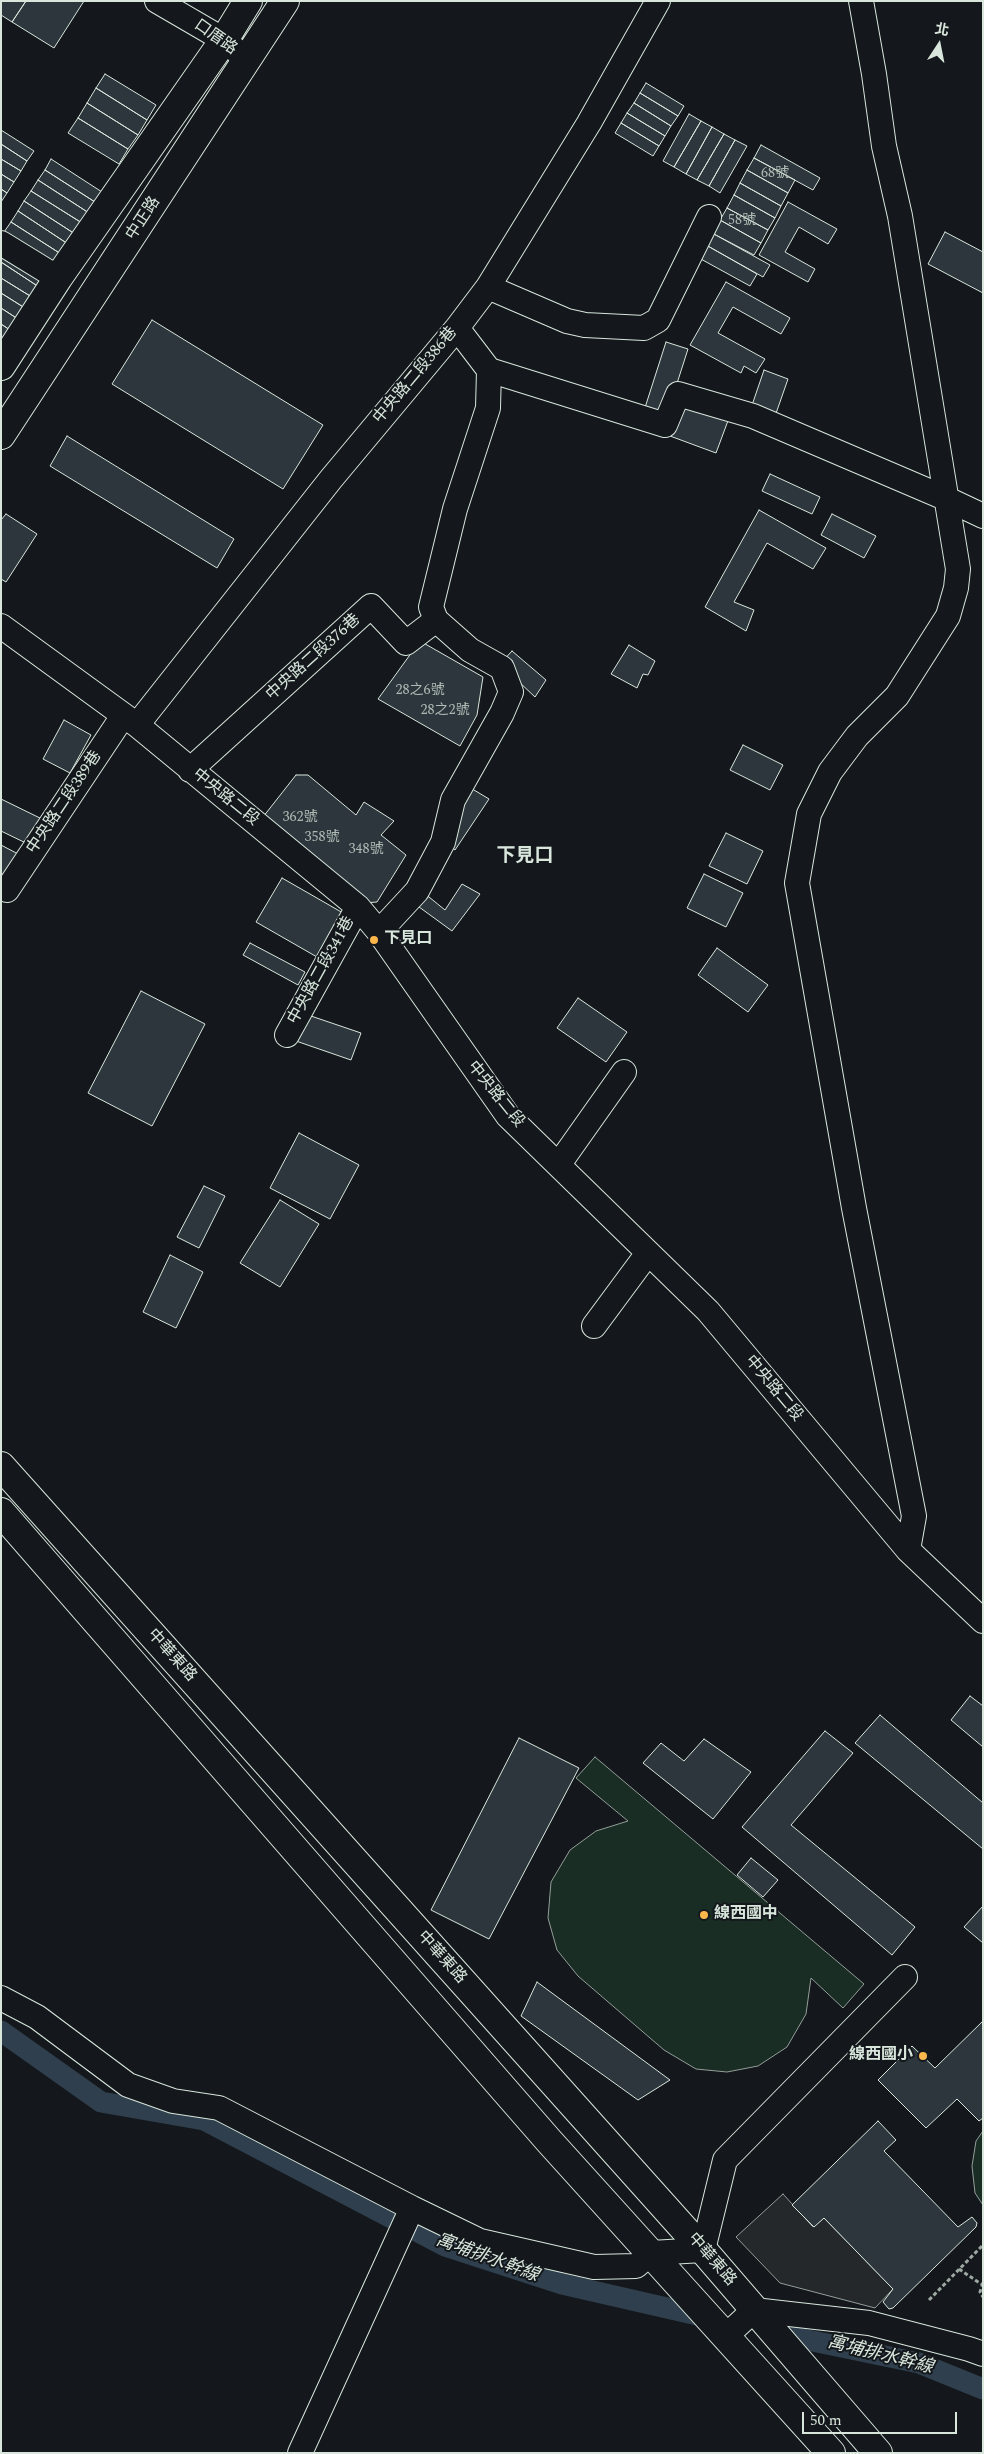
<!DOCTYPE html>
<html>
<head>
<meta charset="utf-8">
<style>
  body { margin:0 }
  #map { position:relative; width:984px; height:2454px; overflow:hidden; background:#14181c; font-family:Spectral,"Noto Sans TC",serif }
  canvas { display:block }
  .frame { position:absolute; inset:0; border:2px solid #d8e6dc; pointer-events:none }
  .north { position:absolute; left:914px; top:20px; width:50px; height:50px; -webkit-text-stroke:4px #14181c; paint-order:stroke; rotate:11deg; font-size:14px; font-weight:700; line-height:20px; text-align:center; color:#d8e6dc }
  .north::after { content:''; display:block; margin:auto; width:18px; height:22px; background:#d8e6dc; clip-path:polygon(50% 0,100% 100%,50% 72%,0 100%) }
  .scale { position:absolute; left:802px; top:2412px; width:155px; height:22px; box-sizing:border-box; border:2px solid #d8e6dc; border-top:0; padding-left:6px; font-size:15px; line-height:18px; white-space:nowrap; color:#d8e6dc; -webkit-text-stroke:4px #14181c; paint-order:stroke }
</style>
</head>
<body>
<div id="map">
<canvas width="984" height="2454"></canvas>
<div class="frame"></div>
<div class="north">北</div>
<div class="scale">50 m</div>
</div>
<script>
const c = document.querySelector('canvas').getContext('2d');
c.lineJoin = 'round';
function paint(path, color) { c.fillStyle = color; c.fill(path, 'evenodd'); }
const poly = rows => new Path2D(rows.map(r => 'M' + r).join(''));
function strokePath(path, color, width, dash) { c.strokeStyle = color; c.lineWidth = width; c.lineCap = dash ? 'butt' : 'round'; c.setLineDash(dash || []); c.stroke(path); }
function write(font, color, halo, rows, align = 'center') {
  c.font = font + ' Spectral,"Noto Sans TC",serif'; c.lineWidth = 4; c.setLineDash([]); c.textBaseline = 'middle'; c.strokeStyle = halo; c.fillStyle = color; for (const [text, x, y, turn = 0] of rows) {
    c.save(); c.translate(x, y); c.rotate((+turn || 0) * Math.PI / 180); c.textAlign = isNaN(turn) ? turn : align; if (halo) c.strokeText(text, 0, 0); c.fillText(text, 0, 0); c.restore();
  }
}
const green = poly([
  [595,1757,864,1984,843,2008,811,1978,806,2014,787,2047,758,2066,727,2072,696,2069,664,2050,578,1976,557,1950,548,1918,551,1882,570,1850,596,1831,628,1821,576,1778,595,1757],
  [983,2131,983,2205,975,2193,972,2166,976,2141,983,2131]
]);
paint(green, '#1a2d24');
strokePath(green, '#939e99', 1);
const parking = poly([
  [783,2194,813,2227,824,2218,893,2289,875,2308,780,2283,736,2237,783,2194]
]);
paint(parking, '#24282b');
strokePath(parking, '#939e99', 1);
strokePath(poly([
  [1,2031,101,2102,204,2120,445,2246,562,2284,715,2319],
  [769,2332,919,2363,983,2389]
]), '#2f3f4d', 21);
const building = poly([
  [1,1,26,1,12,22,1,15,1,1],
  [26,1,84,1,54,48,12,22,26,1],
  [105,74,156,105,147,120,96,88,105,74],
  [646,83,684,106,678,116,640,93,646,83],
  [96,88,147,120,138,135,87,103,96,88],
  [640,93,678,116,671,126,634,103,640,93],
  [87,103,138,135,128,149,78,118,87,103],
  [634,103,671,126,665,136,627,113,634,103],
  [627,113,665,136,659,146,621,123,627,113],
  [689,114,701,121,674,167,663,161,689,114],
  [78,118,128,149,119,164,68,133,78,118],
  [701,121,712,127,686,174,674,167,701,121],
  [621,123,659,146,653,156,615,133,621,123],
  [712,127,724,134,697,180,686,174,712,127],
  [1,130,34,151,27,161,1,144,1,130],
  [724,134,735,140,709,186,697,180,724,134],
  [735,140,747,146,720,193,709,186,735,140],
  [1,144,27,161,21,171,1,159,1,144],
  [761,145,820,178,813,190,754,158,761,145],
  [754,158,795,180,788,193,747,170,754,158],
  [1,159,21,171,14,182,1,174,1,159],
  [51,159,102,192,95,202,45,170,51,159],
  [45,170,95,202,89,213,38,180,45,170],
  [747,170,788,193,781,206,740,183,747,170],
  [1,174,14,182,7,193,1,189,1,174],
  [38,180,89,213,82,223,31,191,38,180],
  [740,183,781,206,775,218,734,195,740,183],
  [1,189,7,193,1,202,1,189],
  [31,191,82,223,75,234,24,201,31,191],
  [734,195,775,218,768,230,727,208,734,195],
  [24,201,75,234,68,244,18,211,24,201],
  [788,202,837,229,828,244,799,227,785,252,815,269,808,282,759,255,788,202],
  [727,208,768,230,761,243,720,220,727,208],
  [18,211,68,244,61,254,11,222,18,211],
  [720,220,761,243,754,255,712,233,720,220],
  [11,222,61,254,55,265,4,232,11,222],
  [945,232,983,252,983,293,928,264,945,232],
  [712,233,770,265,763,277,706,245,712,233],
  [706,245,757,274,750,286,699,258,706,245],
  [1,247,49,278,42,289,1,262,1,247],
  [1,262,42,289,35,299,1,278,1,262],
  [1,278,35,299,28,310,1,293,1,278],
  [726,282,790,318,781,334,733,307,718,333,765,359,756,373,744,366,741,373,690,345,726,282],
  [1,293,28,310,21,321,1,308,1,293],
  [1,308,21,321,13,332,1,324,1,308],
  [152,320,323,425,283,489,112,384,152,320],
  [1,324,13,332,7,342,1,339,1,324],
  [666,342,688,349,664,424,642,417,666,342],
  [764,370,788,379,773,422,749,414,764,370],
  [683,401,729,418,716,453,670,436,683,401],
  [67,436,234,539,217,568,50,466,67,436],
  [770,474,820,497,812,514,762,491,770,474],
  [759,510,826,548,813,569,767,543,734,602,754,610,746,631,705,607,759,510],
  [6,514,37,534,6,582,1,579,1,520,6,514],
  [832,514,876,536,864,558,821,535,832,514],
  [420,641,483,677,477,715,460,746,378,699,420,641],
  [629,645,655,661,648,675,643,674,637,688,611,674,629,645],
  [512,651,546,680,535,697,500,664,512,651],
  [64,720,91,735,70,773,43,759,64,720],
  [743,745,783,765,770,790,730,770,743,745],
  [296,775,308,775,356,815,364,802,394,821,381,835,406,855,377,902,363,903,263,817,296,775],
  [464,784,489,799,455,850,433,832,464,784],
  [1,799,44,820,32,846,1,831,1,799],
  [726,833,763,851,747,884,709,866,726,833],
  [1,845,20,855,1,881,1,845],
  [704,874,743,893,726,927,687,908,704,874],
  [282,878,343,913,317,957,256,922,282,878],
  [413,884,445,910,462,884,480,894,452,931,404,896,413,884],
  [250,943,305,972,298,985,243,955,250,943],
  [717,948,768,985,748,1012,698,975,717,948],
  [141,991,205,1024,152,1126,88,1093,141,991],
  [578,998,627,1032,606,1062,557,1028,578,998],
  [305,1014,361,1033,351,1060,296,1041,305,1014],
  [299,1133,359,1165,330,1219,270,1188,299,1133],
  [204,1186,225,1196,199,1248,177,1237,204,1186],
  [280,1200,319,1224,280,1287,240,1263,280,1200],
  [170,1255,203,1272,176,1328,143,1312,170,1255],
  [970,1696,983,1706,983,1747,951,1720,970,1696],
  [880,1715,983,1803,983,1849,855,1743,880,1715],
  [825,1731,853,1753,791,1825,915,1927,892,1955,742,1827,825,1731],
  [519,1738,579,1768,489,1939,431,1910,519,1738],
  [704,1739,751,1772,713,1819,643,1763,661,1743,684,1761,704,1739],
  [751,1858,778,1880,763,1897,737,1875,751,1858],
  [983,1906,983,1943,964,1927,983,1906],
  [537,1982,670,2080,638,2100,521,2016,537,1982],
  [983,2021,983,2118,979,2121,957,2099,926,2128,878,2080,912,2046,935,2068,983,2021],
  [878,2121,896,2140,884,2151,958,2227,972,2217,977,2223,976,2227,893,2308,889,2309,883,2302,893,2289,824,2218,814,2227,792,2205,878,2121]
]);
paint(building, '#2c363c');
strokePath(building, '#d8e6dc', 1);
const minor = poly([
  [157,1,224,40,247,60],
  [861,1,874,74,884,146,900,216,958,569,956,588,948,616,897,696,857,736,830,772,809,814,797,883,854,1208,914,1516,908,1550],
  [1,243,58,278],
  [488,287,567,321,585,325,644,328,658,320,709,217],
  [489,370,665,425,678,394,753,416,945,498,983,516],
  [1,626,137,725,358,907,379,932,508,1116,708,1311,908,1550,983,1621],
  [137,725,331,479,457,328,488,287,589,123,658,1],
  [190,770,371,606,406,643,436,620],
  [7,890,123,716],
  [379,932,417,891,443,842,453,800,502,713,511,692,502,668,470,650,436,620,431,607,455,509,488,408,489,370,457,328],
  [287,1035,358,907],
  [559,1164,624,1072],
  [594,1326,648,1253],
  [1,1998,37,2017,128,2085,173,2101,219,2108,412,2208,480,2241,594,2267,636,2266,651,2253,703,2250,725,2160,905,1977],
  [726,2336,754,2310,869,2323,969,2349,983,2354],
  [300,2453,412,2208]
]);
const major = poly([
  [1,366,58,278,224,40,248,1],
  [1,435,285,1],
  [1,1466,703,2250,878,2453],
  [1,1512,549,2141,831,2453]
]);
strokePath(minor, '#d8e6dc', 26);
strokePath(major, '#d8e6dc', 30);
strokePath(poly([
  [959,2269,981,2284],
  [983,2283,980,2292,983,2297],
  [929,2300,983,2245]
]), '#9da8a2', 3, [4, 2.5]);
strokePath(minor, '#14181c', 24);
strokePath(major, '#14181c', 28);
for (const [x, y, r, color] of [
  [374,940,5,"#ffb74d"],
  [704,1915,5,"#ffb74d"],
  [923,2056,5,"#ffb74d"]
]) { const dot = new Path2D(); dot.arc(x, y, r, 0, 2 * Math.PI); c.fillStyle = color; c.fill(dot); strokePath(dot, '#14181c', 2); }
write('14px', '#adbab4', null, [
  ["68號",775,174],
  ["58號",742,221],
  ["28之6號",420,691],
  ["28之2號",445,711],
  ["362號",300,818],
  ["358號",322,838],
  ["348號",366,850]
]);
write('16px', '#d8e6dc', '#14181c', [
  ["口厝路",215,38,35],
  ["中正路",144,219,-57],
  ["中央路二段386巷",416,376,-50],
  ["中央路二段376巷",314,658,-42],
  ["中央路二段",225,798,39],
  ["中央路二段389巷",65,803,-56],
  ["中央路二段341巷",322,971,-61],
  ["中央路二段",495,1095,51],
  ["中央路二段",773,1389,50],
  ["中華東路",171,1656,48],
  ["中華東路",441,1958,48],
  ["中華東路",711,2260,49]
]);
write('bold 16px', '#d8e6dc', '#14181c', [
  ["下見口",384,940],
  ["線西國中",714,1915],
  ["線西國小",913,2056,"right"]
], 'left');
write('italic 18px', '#d8e6dc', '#14181c', [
  ["寓埔排水幹線",487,2259,20],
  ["寓埔排水幹線",880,2356,14]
]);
write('bold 19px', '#d8e6dc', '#14181c', [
  ["下見口",525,857]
]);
</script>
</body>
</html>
